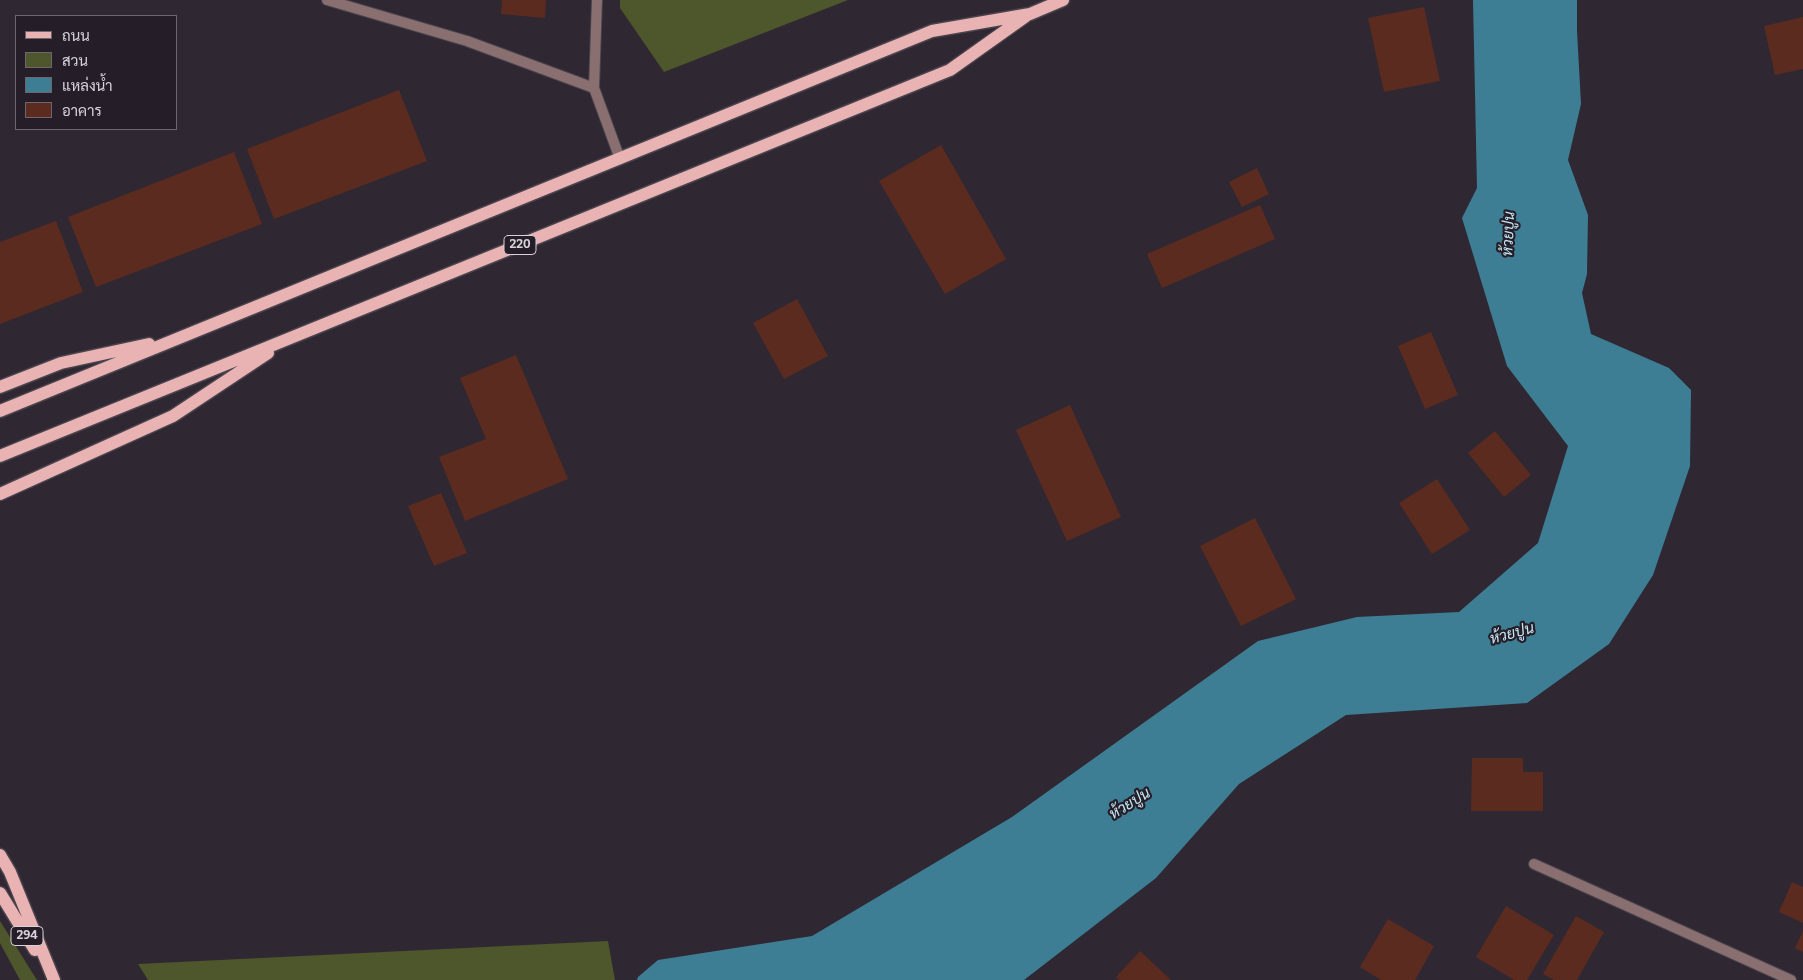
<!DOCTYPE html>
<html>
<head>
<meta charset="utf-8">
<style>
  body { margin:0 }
  #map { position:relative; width:1803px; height:980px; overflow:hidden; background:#2f2832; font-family:Bitter,Sarabun,serif }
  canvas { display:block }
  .legend { position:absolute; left:15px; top:15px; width:162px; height:115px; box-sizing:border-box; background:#251e28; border:1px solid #6d666f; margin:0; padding:6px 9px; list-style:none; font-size:15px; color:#d8d3da }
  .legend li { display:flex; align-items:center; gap:10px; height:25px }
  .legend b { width:25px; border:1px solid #6d666f }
</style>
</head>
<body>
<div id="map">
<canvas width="1803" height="980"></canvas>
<ul class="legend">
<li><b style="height:6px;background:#e9b3b3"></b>ถนน</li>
<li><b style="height:14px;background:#4e562b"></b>สวน</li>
<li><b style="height:14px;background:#3e7e95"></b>แหล่งน้ำ</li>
<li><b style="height:14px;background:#5c2b1f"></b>อาคาร</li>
</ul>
</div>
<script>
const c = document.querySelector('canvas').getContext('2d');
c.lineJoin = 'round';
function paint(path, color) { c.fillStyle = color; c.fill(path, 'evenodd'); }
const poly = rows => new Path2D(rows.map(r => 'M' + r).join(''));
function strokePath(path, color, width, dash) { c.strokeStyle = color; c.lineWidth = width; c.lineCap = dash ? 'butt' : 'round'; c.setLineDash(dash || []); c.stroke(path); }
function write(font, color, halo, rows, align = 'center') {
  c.font = font + ' Bitter,Sarabun,serif'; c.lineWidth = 4.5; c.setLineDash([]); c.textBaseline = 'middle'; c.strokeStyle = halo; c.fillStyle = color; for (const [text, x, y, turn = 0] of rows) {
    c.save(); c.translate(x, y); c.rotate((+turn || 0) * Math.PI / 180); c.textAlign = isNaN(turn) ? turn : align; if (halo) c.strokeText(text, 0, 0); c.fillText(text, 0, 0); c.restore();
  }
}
paint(poly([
  [620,0,848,0,664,72,620,8],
  [0,921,37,980,20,980,0,943],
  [608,941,615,980,148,980,138,964]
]), '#4e562b');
paint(poly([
  [1473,0,1577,0,1577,31,1581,104,1568,160,1588,215,1587,274,1582,293,1591,334,1669,368,1691,390,1690,466,1653,575,1609,644,1527,703,1346,715,1239,784,1156,878,1024,980,637,980,638,977,658,960,812,936,1012,817,1258,641,1357,617,1459,612,1538,543,1568,446,1507,366,1462,218,1477,188]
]), '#3e7e95');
paint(poly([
  [502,0,546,0,545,18,501,14],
  [1424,7,1440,81,1384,92,1368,18],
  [1803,17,1803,69,1775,75,1764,26],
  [399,90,427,161,274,219,247,149],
  [941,145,1006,259,945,294,879,181],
  [234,152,262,224,96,287,68,217],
  [1257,168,1269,194,1242,207,1229,182],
  [1260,205,1275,239,1162,288,1147,254],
  [56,221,83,292,0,324,0,242],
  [797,299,828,356,784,379,753,323],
  [1431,332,1458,395,1425,409,1398,346],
  [516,355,568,479,465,521,439,457,486,439,460,378],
  [1070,405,1121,517,1067,541,1016,430],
  [1495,431,1531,475,1504,497,1468,453],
  [1437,479,1470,530,1432,554,1399,503],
  [441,493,467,553,434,566,408,506],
  [1255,518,1296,599,1241,626,1200,546],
  [1472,758,1523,758,1523,772,1543,772,1543,811,1471,811],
  [1792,882,1803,887,1803,923,1779,912],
  [1506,906,1554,935,1527,980,1514,980,1476,957],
  [1576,916,1604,932,1577,980,1554,980,1543,974],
  [1388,919,1434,946,1415,980,1381,980,1360,967],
  [1803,931,1803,952,1795,948],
  [1140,951,1171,980,1119,980,1116,977]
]), '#5c2b1f');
const street = poly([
  [327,0,467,41,594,88],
  [597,0,594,88,620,159],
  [1534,864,1791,980]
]);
const primary = poly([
  [0,387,61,363,149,344],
  [0,411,932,31,1030,14,1063,0],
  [0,456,950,70,1026,16],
  [0,494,173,416,268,353],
  [0,855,10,872,54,980],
  [0,893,35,950]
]);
strokePath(street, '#4a434d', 12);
strokePath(primary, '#4a434d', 15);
strokePath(street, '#896f6f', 10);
strokePath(primary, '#e9b3b3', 12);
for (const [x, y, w] of [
  [520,245,32],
  [27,936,32]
]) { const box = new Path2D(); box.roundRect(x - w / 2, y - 9.5, w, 19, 4); c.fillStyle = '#251e28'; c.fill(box); strokePath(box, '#d8d3da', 1); }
write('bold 12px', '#d8d3da', null, [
  ["220",520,245],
  ["294",27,936]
]);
write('italic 15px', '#c4e7f5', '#251e28', [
  ["ห้วยปูน",1509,234,-87],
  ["ห้วยปูน",1512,634,-15],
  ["ห้วยปูน",1130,804,-32]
]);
</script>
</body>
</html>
